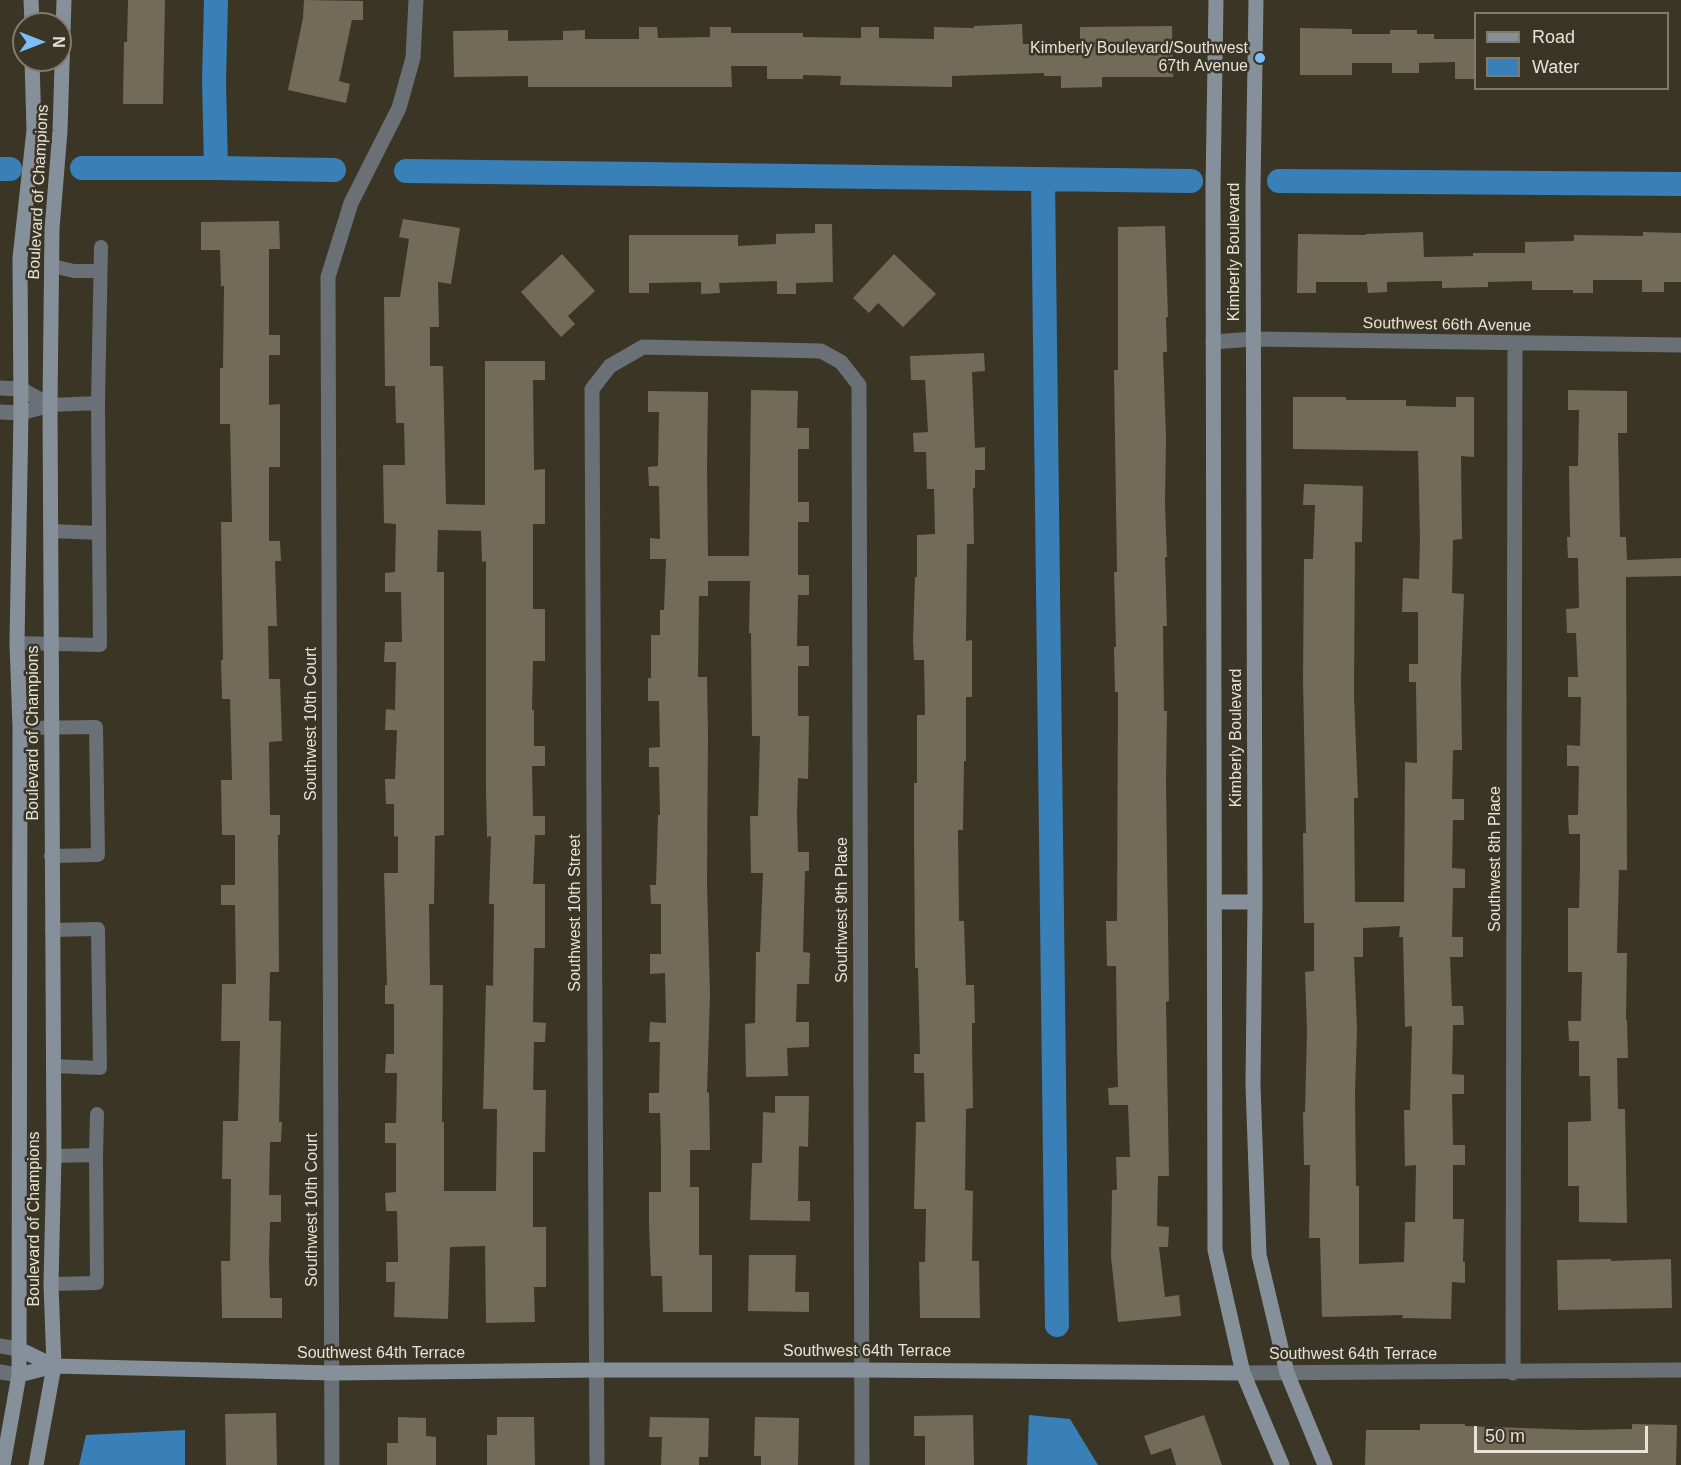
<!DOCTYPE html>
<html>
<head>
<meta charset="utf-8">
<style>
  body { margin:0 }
  #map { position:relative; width:1681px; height:1465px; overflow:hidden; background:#3a3524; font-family:Helvetica,sans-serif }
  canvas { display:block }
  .legend { position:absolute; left:1474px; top:12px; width:195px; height:78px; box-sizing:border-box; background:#3a3524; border:2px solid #7f7a6c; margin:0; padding:8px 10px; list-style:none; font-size:18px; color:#e6e2d8 }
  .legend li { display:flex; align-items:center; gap:12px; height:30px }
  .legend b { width:30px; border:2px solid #7f7a6c }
  .north { position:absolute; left:12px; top:12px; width:60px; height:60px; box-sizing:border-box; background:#3a3524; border:2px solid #7f7a6c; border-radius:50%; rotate:90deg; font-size:16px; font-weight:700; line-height:24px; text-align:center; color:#e6e2d8 }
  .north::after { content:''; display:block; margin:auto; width:21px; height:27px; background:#7bbef9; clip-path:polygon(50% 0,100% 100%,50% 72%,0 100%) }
  .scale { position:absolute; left:1474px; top:1426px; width:174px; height:27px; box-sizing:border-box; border:3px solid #e6e2d8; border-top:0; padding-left:8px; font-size:18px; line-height:21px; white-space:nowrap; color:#e6e2d8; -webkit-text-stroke:4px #3a3524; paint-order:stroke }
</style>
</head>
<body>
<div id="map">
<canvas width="1681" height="1465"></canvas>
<ul class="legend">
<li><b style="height:8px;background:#86909b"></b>Road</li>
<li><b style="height:16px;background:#397fb8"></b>Water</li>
</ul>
<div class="north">N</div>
<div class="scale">50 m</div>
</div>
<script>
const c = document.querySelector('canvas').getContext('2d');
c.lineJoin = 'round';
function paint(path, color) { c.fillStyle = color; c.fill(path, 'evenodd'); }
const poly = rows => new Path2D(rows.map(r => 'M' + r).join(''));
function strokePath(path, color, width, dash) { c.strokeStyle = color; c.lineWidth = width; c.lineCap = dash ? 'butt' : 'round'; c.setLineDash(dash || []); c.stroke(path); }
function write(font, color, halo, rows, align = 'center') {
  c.font = font + ' Helvetica,sans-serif'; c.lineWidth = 5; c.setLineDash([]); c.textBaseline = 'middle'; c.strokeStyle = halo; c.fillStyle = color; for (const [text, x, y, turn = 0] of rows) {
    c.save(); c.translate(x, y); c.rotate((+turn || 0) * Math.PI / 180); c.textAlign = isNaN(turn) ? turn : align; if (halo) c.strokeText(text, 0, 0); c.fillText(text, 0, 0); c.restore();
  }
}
paint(poly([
  [1029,1415,1070,1419,1098,1465,1027,1465],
  [185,1430,185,1465,79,1465,86,1435]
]), '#397fb8');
strokePath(poly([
  [82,168,216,168,214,81,216,0],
  [216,168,334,170],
  [0,169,10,169],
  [406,171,1191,181],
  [1043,179,1057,1325],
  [1279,181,1681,184]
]), '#397fb8', 24);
paint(poly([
  [128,0,165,0,163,104,123,104,124,42,127,42],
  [304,0,363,1,363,20,352,20,339,81,350,84,346,103,288,90,303,18],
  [1022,24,1023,44,1080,43,1080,27,1172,26,1173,77,1102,77,1102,87,1061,88,1061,76,1044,76,1044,73,952,76,952,87,840,85,841,76,803,75,803,79,767,79,767,66,731,66,732,87,528,87,528,76,454,77,453,31,508,30,508,41,563,40,563,31,585,30,585,39,639,39,639,27,657,27,658,38,710,37,710,27,731,27,731,33,803,33,803,37,861,38,861,27,879,27,879,38,934,39,934,27,974,28,974,26],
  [1300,28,1352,29,1352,34,1390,34,1390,30,1417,30,1417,34,1434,34,1434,39,1476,39,1476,79,1455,79,1455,62,1419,63,1419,73,1392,73,1392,63,1352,63,1352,75,1300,75],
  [403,219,460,228,451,284,438,282,439,327,430,327,430,366,443,366,446,504,485,505,485,361,545,361,545,380,533,380,534,470,545,469,545,524,533,524,533,609,545,609,545,661,533,661,532,710,534,710,534,746,545,746,545,766,532,766,533,816,545,816,545,835,535,835,533,884,545,884,545,948,534,948,533,1022,546,1023,545,1042,534,1042,533,1090,546,1090,545,1152,533,1152,533,1227,546,1227,546,1287,534,1287,535,1322,486,1323,485,1246,450,1247,448,1319,394,1317,395,1282,386,1282,386,1262,398,1262,397,1211,386,1211,385,1193,396,1192,396,1143,385,1143,385,1123,396,1123,397,1073,385,1073,386,1054,394,1054,394,1004,385,1004,385,985,387,985,384,873,398,873,398,836,394,837,394,804,386,804,385,779,395,779,397,730,385,730,386,709,395,710,396,662,384,662,385,642,402,642,401,592,385,592,385,573,395,572,396,524,384,523,383,465,405,465,404,423,396,423,395,386,385,386,384,297,400,297,409,239,399,237],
  [438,530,481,531,482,562,486,561,486,790,487,837,491,836,489,904,494,904,493,986,486,985,483,1109,497,1109,496,1191,444,1191,444,1122,442,1122,443,985,430,985,429,904,434,904,435,836,444,835,444,572,437,572],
  [279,221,280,249,269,249,269,335,280,335,280,355,269,355,269,405,280,404,280,467,269,467,269,541,280,541,281,561,275,561,277,626,268,626,269,679,280,679,282,741,269,742,270,815,280,815,280,835,278,835,279,972,270,972,269,1021,281,1021,279,1122,282,1122,281,1142,270,1142,269,1195,281,1195,281,1222,270,1222,269,1261,270,1298,282,1298,282,1318,222,1318,221,1261,230,1261,231,1179,222,1179,223,1121,238,1121,240,1041,221,1041,222,984,236,984,235,905,221,905,221,885,235,885,235,835,222,835,221,780,232,780,230,699,222,699,221,660,223,660,221,522,232,522,230,424,220,424,220,368,223,368,224,286,221,286,220,250,201,250,201,222],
  [815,224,832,224,833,282,796,283,796,294,777,294,777,281,719,283,720,293,701,294,701,282,649,283,649,293,629,293,629,235,738,235,738,246,776,244,776,234,815,233],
  [1165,226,1168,317,1166,317,1167,352,1163,352,1166,437,1165,504,1167,557,1165,557,1167,626,1163,626,1164,711,1167,711,1166,782,1169,1001,1166,1002,1169,1176,1158,1176,1157,1226,1169,1227,1168,1247,1159,1247,1165,1297,1179,1295,1181,1316,1118,1322,1111,1257,1112,1190,1117,1190,1116,1157,1130,1157,1128,1105,1109,1105,1108,1088,1118,1087,1117,1051,1116,966,1107,966,1106,921,1117,921,1118,692,1115,692,1114,647,1116,647,1114,572,1117,572,1114,370,1118,370,1118,227],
  [1423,232,1424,257,1473,256,1473,253,1525,253,1525,242,1574,241,1574,235,1643,236,1643,232,1681,233,1681,282,1664,282,1664,292,1642,292,1642,280,1593,280,1593,293,1573,293,1573,290,1532,290,1532,281,1488,282,1488,287,1442,288,1442,281,1387,282,1387,292,1368,293,1367,282,1316,282,1316,293,1297,293,1298,234,1366,235,1366,234],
  [562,254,595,291,568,316,575,324,561,337,521,292],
  [894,254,936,294,903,327,878,303,869,313,853,298],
  [984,353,985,371,972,372,975,448,985,447,985,470,975,470,975,488,973,488,974,544,967,544,966,641,972,640,972,697,966,697,966,761,964,761,963,830,958,830,959,921,964,921,966,985,974,985,975,1023,972,1023,972,1040,973,1108,966,1109,965,1190,973,1191,972,1261,979,1261,980,1318,920,1318,919,1262,925,1262,926,1209,914,1209,916,1122,925,1122,924,1073,914,1073,914,1054,920,1054,918,968,915,968,914,829,914,783,917,783,917,715,925,715,924,660,914,660,913,641,915,577,917,577,917,535,935,534,934,489,927,489,926,452,914,452,913,433,928,432,925,380,911,380,910,356],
  [751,390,798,391,797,428,809,428,809,449,798,449,798,502,809,502,809,522,798,522,798,575,809,575,809,595,798,595,797,646,809,646,809,666,798,666,798,716,809,716,808,779,798,778,797,814,798,852,809,852,809,871,805,871,803,952,810,953,809,984,797,984,796,1022,809,1022,809,1047,787,1048,788,1076,746,1077,745,1024,755,1023,756,952,760,952,763,873,751,873,750,816,758,816,760,736,752,736,751,633,749,633,750,581,708,581,708,596,699,596,698,677,707,677,708,733,707,884,710,995,707,1093,709,1092,710,1150,690,1150,690,1187,699,1187,699,1255,712,1255,712,1312,663,1312,662,1276,651,1276,649,1224,649,1192,661,1192,661,1150,660,1113,649,1113,649,1093,659,1093,660,1042,649,1042,650,1022,666,1023,665,973,650,974,650,954,661,954,661,904,651,904,650,885,656,885,658,815,660,815,659,767,649,767,649,748,660,747,659,701,648,701,648,678,651,678,651,635,660,635,660,610,664,610,666,559,650,559,650,538,660,539,659,486,649,486,648,467,658,466,659,412,648,412,648,391,708,392,707,467,708,556,749,556],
  [1568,390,1627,391,1627,433,1618,433,1620,537,1626,537,1627,560,1681,558,1681,576,1626,577,1627,870,1619,870,1617,953,1627,953,1626,1020,1627,1020,1628,1058,1617,1058,1618,1109,1625,1109,1627,1223,1579,1222,1579,1186,1568,1186,1568,1122,1591,1121,1590,1076,1579,1076,1579,1041,1569,1041,1568,1021,1581,1021,1582,972,1568,972,1568,908,1579,908,1580,865,1580,834,1569,834,1568,815,1578,815,1579,766,1567,766,1567,745,1580,746,1581,697,1568,697,1568,677,1578,677,1576,633,1567,633,1566,609,1579,608,1578,558,1568,558,1567,537,1570,537,1569,466,1578,466,1579,410,1568,410],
  [1293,397,1346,397,1346,400,1406,400,1406,406,1456,407,1456,397,1474,397,1474,457,1461,456,1462,539,1453,540,1452,593,1464,594,1461,678,1462,750,1453,750,1452,799,1464,799,1464,820,1453,820,1452,868,1465,869,1465,888,1453,888,1452,937,1463,937,1463,957,1450,957,1452,1006,1463,1006,1464,1025,1453,1025,1452,1074,1464,1075,1464,1094,1452,1094,1453,1145,1465,1145,1465,1165,1453,1165,1453,1219,1464,1219,1463,1262,1465,1262,1465,1283,1452,1282,1451,1319,1402,1318,1403,1315,1322,1317,1320,1238,1309,1238,1310,1165,1304,1165,1303,1112,1305,1112,1307,1031,1305,972,1314,971,1314,923,1304,923,1303,833,1306,833,1303,680,1304,559,1313,559,1315,505,1303,505,1304,484,1363,486,1362,542,1355,542,1354,695,1358,798,1354,798,1355,902,1404,902,1405,762,1417,763,1416,682,1409,682,1409,664,1418,664,1418,612,1402,612,1403,578,1419,579,1420,539,1418,451,1293,449],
  [1400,926,1399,937,1403,937,1405,1027,1412,1026,1410,1110,1404,1110,1405,1166,1416,1165,1415,1222,1405,1222,1404,1262,1359,1264,1359,1186,1356,1186,1355,1093,1357,1029,1354,957,1363,957,1363,928],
  [775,1096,809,1096,808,1147,799,1146,798,1201,810,1201,810,1221,750,1220,752,1163,762,1163,763,1112,775,1113],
  [749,1255,796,1255,795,1292,809,1292,809,1312,748,1311],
  [1611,1259,1611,1261,1671,1259,1672,1308,1558,1310,1557,1260],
  [276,1413,277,1465,226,1465,225,1414],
  [973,1415,974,1465,925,1465,925,1436,914,1436,914,1416],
  [1204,1415,1222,1465,1176,1465,1171,1448,1151,1455,1144,1436],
  [398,1417,426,1418,426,1436,436,1437,436,1465,387,1465,387,1443,398,1443],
  [497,1417,534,1417,535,1465,487,1465,487,1435,497,1435],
  [650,1417,709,1418,708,1457,699,1457,699,1465,661,1465,662,1437,649,1437],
  [755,1417,799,1418,798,1465,761,1465,761,1456,754,1456],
  [1420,1424,1465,1424,1465,1426,1579,1430,1632,1429,1632,1424,1677,1425,1676,1465,1365,1465,1366,1430,1420,1430]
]), '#716b58');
strokePath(poly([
  [52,266,74,271,100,271],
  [98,403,101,247],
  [51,531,99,533],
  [17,643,100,645,98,403,50,405],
  [20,728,96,727,98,855,51,856],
  [52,930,98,929,100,1068,53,1066],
  [96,1155,97,1114],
  [51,1284,97,1283,96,1155,54,1156]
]), '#697076', 14);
strokePath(poly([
  [1213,342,1253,339,1681,345],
  [0,388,21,389,50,405],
  [0,412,21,413,50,405],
  [0,1346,19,1349],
  [0,1372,19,1375],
  [1243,1373,1681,1370],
  [1513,1373,1515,344],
  [332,1465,328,277,351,203,399,108,413,58,416,0],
  [597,1465,592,389,610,366,643,347,821,351,841,362,859,385,862,1465]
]), '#697076', 15);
strokePath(poly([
  [31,0,32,24],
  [1216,0,1213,187,1215,1250,1243,1373,1282,1465],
  [1256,0,1253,189,1255,902,1253,1085,1259,1255,1287,1373,1325,1465],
  [1215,902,1255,902],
  [19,1349,54,1366],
  [19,1375,54,1366,332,1373,596,1370,863,1370,1243,1373],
  [3,1465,19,1375,20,728,17,643,21,413,20,258,34,130,32,60],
  [36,1465,54,1366,51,1284,54,1156,50,405,52,229,60,131,64,0]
]), '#86909b', 15);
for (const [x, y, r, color] of [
  [1260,58,6,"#7bbef9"]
]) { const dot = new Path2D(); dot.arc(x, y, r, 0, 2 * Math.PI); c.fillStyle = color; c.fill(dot); strokePath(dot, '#3a3524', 2); }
write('16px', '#e6e2d8', '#3a3524', [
  ["Kimberly Boulevard/Southwest",1248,49],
  ["67th Avenue",1248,67]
], 'right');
write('16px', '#e6e2d8', '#3a3524', [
  ["Boulevard of Champions",39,192,-87],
  ["Kimberly Boulevard",1235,252,-90],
  ["Southwest 66th Avenue",1447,325,1],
  ["Southwest 10th Court",312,724,-90],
  ["Boulevard of Champions",34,733,-90],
  ["Kimberly Boulevard",1237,738,-90],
  ["Southwest 8th Place",1496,859,-90],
  ["Southwest 9th Place",843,910,-90],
  ["Southwest 10th Street",576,913,-90],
  ["Southwest 10th Court",313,1210,-90],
  ["Boulevard of Champions",35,1219,-90],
  ["Southwest 64th Terrace",867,1352],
  ["Southwest 64th Terrace",381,1354],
  ["Southwest 64th Terrace",1353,1355]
]);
</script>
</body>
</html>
